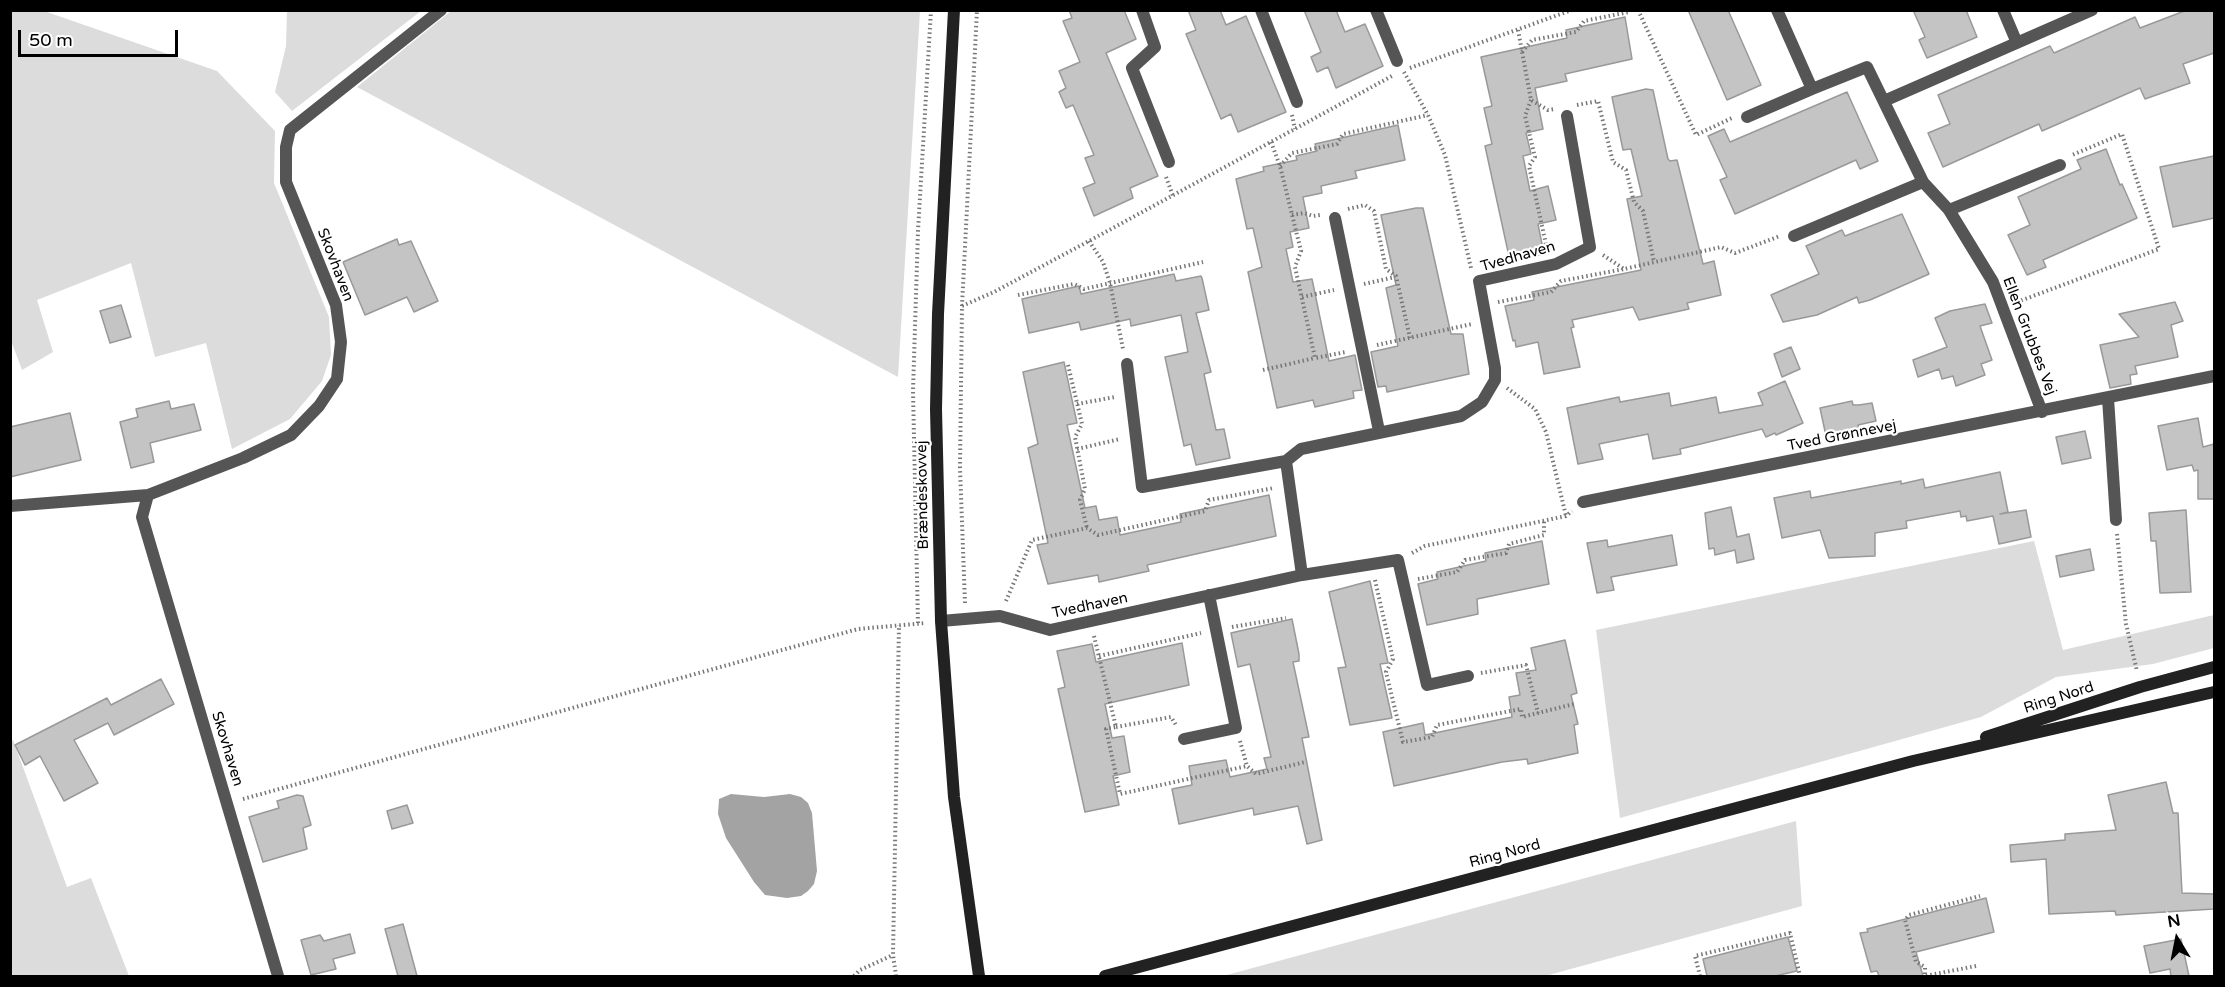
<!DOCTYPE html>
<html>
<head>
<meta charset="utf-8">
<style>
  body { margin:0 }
  #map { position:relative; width:2225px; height:987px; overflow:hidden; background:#fff; font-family:"Varela Round",sans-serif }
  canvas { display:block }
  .frame { position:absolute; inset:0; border:12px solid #000; pointer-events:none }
  .north { position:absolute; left:2147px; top:909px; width:60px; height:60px; -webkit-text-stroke:4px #fff; paint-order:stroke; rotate:350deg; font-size:16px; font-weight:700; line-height:24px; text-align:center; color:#000 }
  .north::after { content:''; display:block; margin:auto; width:21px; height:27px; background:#000; clip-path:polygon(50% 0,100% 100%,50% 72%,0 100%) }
  .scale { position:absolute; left:18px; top:30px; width:160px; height:27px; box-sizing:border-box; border:3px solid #000; border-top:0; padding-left:8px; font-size:18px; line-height:21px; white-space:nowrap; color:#000; -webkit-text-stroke:4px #fff; paint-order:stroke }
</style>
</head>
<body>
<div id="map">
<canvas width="2225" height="987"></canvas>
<div class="frame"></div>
<div class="north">N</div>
<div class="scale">50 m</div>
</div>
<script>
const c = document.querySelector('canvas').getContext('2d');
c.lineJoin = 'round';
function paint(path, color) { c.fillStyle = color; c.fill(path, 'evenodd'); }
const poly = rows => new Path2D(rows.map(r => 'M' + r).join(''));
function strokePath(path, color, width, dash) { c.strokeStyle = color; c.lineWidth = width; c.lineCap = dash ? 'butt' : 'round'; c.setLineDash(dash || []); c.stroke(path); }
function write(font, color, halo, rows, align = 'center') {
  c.font = font + ' "Varela Round",sans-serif'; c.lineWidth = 4.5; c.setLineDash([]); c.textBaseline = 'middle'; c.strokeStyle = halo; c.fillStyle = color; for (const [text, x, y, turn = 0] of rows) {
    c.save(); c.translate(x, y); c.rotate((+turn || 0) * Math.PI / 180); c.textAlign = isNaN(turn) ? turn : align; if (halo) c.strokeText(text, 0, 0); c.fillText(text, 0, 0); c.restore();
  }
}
paint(poly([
  [10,11,44,11,217,71,275,131,274,183,329,317,331,355,322,381,290,419,232,449,206,343,155,357,131,263,37,300,53,352,22,370,10,338],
  [287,11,287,10,421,11,292,111,275,92,286,46],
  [451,11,920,11,898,377,357,87],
  [2034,541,2063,650,2214,615,2214,648,2153,664,2056,677,1981,717,1620,818,1596,630],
  [13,740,67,887,91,878,129,976,11,976,10,741],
  [1796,821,1802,906,1545,976,1223,976]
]), '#dcdcdc');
paint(poly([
  [731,794,764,797,790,794,801,797,808,803,812,813,817,871,814,884,808,891,801,896,787,898,765,895,754,882,726,838,718,814,719,799]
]), '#a3a3a3');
const building = poly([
  [1069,10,1124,10,1136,39,1106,53,1158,176,1130,188,1133,198,1094,216,1083,188,1095,183,1085,158,1094,155,1073,105,1066,108,1059,92,1066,88,1059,71,1080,62,1063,21,1072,18,1069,10],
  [1188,10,1220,10,1226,25,1246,16,1286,112,1238,132,1231,114,1221,119,1186,34,1196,30,1188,10],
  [1304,10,1336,10,1345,32,1365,24,1383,66,1336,88,1328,67,1317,72,1311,57,1321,52,1304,10],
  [1688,10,1728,10,1761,85,1727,100,1688,10],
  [1913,10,1966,10,1977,37,1927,58,1919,40,1925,37,1913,10],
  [2187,10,2214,10,2214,53,2183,64,2190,83,2145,99,2140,88,2042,131,2039,124,1943,167,1928,133,1950,124,1938,95,2050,46,2054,53,2135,17,2140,28,2187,10],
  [1625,17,1632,59,1565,74,1567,81,1535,88,1543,129,1526,133,1531,154,1523,156,1530,191,1548,186,1556,220,1538,224,1544,254,1510,261,1485,146,1492,144,1484,108,1492,106,1481,57,1567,38,1566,30,1625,17],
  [1646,89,1653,90,1668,159,1670,161,1677,160,1703,264,1714,261,1721,295,1687,303,1689,309,1639,320,1633,307,1572,320,1574,327,1571,328,1580,367,1544,374,1538,342,1516,347,1515,340,1513,341,1505,306,1534,300,1532,292,1641,270,1627,199,1642,196,1631,149,1623,150,1612,97,1646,89],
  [1847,92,1878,161,1860,169,1856,160,1735,214,1720,180,1727,177,1708,136,1724,129,1730,142,1847,92],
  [1398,125,1405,160,1355,171,1357,178,1321,186,1322,193,1303,197,1309,228,1290,232,1293,247,1286,249,1293,282,1312,279,1329,361,1355,355,1362,390,1353,391,1354,398,1315,407,1313,400,1277,408,1248,272,1262,267,1253,228,1247,229,1236,179,1264,171,1263,167,1297,160,1296,156,1317,151,1315,144,1398,125],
  [2106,149,2120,185,2122,184,2137,218,2043,260,2046,267,2027,275,2008,235,2030,225,2018,197,2081,169,2077,160,2106,149],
  [2214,156,2214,218,2173,227,2160,167,2214,156],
  [1416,208,1423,208,1451,334,1463,334,1469,374,1387,392,1386,386,1378,387,1371,352,1398,346,1386,288,1396,285,1381,215,1416,208],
  [1902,214,1929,274,1870,300,1859,303,1857,297,1817,315,1783,322,1771,295,1819,274,1806,246,1842,230,1845,236,1902,214],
  [397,239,399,245,411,241,438,301,414,312,407,297,365,315,343,262,397,239],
  [1174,274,1176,281,1201,276,1202,278,1209,310,1196,313,1211,372,1204,374,1216,430,1224,429,1230,458,1196,465,1191,444,1184,446,1165,357,1188,352,1181,315,1131,326,1130,319,1081,330,1079,322,1029,333,1022,299,1079,286,1081,294,1174,274],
  [2175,302,2183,321,2171,325,2178,357,2135,366,2137,374,2130,375,2131,384,2110,388,2100,345,2139,337,2119,314,2175,302],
  [1985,304,1992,323,1980,326,1992,360,1981,364,1985,375,1956,386,1953,376,1942,379,1939,369,1918,377,1913,360,1947,347,1935,318,1950,311,1985,304],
  [121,305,131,337,110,343,100,311,121,305],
  [1791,347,1800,369,1782,377,1774,354,1791,347],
  [1064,362,1077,423,1067,425,1085,508,1096,506,1099,520,1117,517,1120,535,1181,522,1180,514,1269,495,1276,536,1147,565,1149,571,1099,582,1098,575,1048,584,1037,545,1048,543,1028,448,1038,444,1023,372,1064,362],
  [1785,381,1803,423,1776,435,1775,433,1766,437,1762,429,1680,449,1681,454,1653,459,1648,434,1599,444,1603,459,1578,464,1567,408,1619,397,1620,402,1669,393,1671,406,1716,397,1719,413,1763,405,1758,393,1785,381],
  [169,401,171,409,194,404,201,430,150,443,154,462,131,468,120,422,138,417,136,409,169,401],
  [1852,401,1853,405,1859,405,1872,403,1876,421,1858,425,1859,429,1826,436,1820,408,1852,401],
  [70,413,81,460,10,477,10,427,70,413],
  [2198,418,2203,447,2214,444,2214,499,2198,499,2198,470,2194,471,2192,465,2167,470,2158,426,2198,418],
  [2085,431,2091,458,2062,464,2056,437,2085,431],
  [2000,472,2008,512,2000,514,2026,510,2031,537,1999,544,1993,516,1967,521,1966,516,1961,517,1960,511,1906,521,1907,528,1875,533,1875,556,1829,558,1820,530,1782,538,1774,498,1810,491,1811,498,1901,481,1901,484,1923,479,1925,488,2000,472],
  [1731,507,1737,537,1749,534,1754,559,1737,563,1735,550,1715,555,1714,548,1709,549,1705,513,1731,507],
  [2186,510,2191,592,2160,593,2156,541,2151,541,2149,513,2186,510],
  [1672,535,1677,565,1611,577,1614,590,1597,593,1587,543,1607,540,1608,547,1672,535],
  [1542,541,1549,584,1477,599,1478,614,1427,625,1418,584,1438,579,1437,572,1486,561,1485,553,1542,541],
  [2090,549,2094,570,2060,577,2056,556,2090,549],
  [1370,581,1388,663,1380,664,1392,718,1350,725,1338,668,1346,667,1329,592,1370,581],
  [1292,619,1299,654,1299,661,1293,662,1309,737,1302,738,1322,840,1307,844,1298,806,1254,815,1253,808,1179,824,1172,789,1192,785,1189,766,1226,760,1230,777,1267,769,1264,758,1271,757,1250,664,1238,667,1231,633,1292,619],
  [1565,640,1577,693,1571,695,1578,724,1574,725,1578,753,1528,764,1527,759,1502,762,1394,786,1383,732,1423,723,1425,735,1512,717,1509,697,1520,695,1516,673,1536,670,1531,648,1565,640],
  [1182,643,1189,685,1105,704,1112,738,1124,736,1130,772,1113,776,1119,805,1085,812,1058,689,1065,687,1057,651,1092,644,1096,662,1182,643],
  [161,679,174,704,114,735,108,723,74,740,98,783,64,801,40,756,25,765,15,745,107,698,111,705,161,679],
  [2166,782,2173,813,2178,813,2182,893,2214,894,2214,909,2116,915,2115,911,2049,914,2046,859,2011,862,2010,845,2065,840,2065,834,2116,830,2108,795,2166,782],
  [297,795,303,796,311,825,303,828,307,849,263,862,249,817,279,808,277,801,297,795],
  [407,805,413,823,392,829,387,811,407,805],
  [1986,898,1994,932,1916,952,1923,976,1879,976,1877,971,1871,972,1860,933,1868,932,1867,929,1986,898],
  [403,924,417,976,398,976,385,929,403,924],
  [350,934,355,953,333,959,336,969,311,975,301,940,320,935,324,941,350,934],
  [1788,937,1797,971,1775,976,1707,976,1703,959,1788,937],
  [2181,939,2189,976,2171,976,2170,969,2150,973,2144,946,2181,939]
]);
paint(building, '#c4c4c4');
strokePath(building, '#999', 1.5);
strokePath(poly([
  [1638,10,1696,135,1732,118],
  [1518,30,1531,100,1548,110,1555,109],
  [1522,52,1532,40,1576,32,1584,21,1629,12],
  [1410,68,1572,10],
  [1404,72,1428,115,1445,155,1471,268],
  [1531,100,1525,116,1535,157,1529,166,1547,249],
  [1577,105,1598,101,1613,162,1626,170,1634,202,1643,211,1654,262],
  [1292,115,1295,129],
  [1271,142,1280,166,1301,251,1295,267,1315,358,1346,352],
  [1280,166,1292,153,1337,144,1343,134,1428,115],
  [1166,177,1173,196],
  [1348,209,1365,205,1374,211,1386,269,1396,276,1410,338],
  [1292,215,1304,213,1313,216,1320,215],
  [1089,241,1103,262,1110,283,1123,349],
  [1603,255,1624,269,1721,247,1735,253,1780,236],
  [1364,284,1395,277],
  [1018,295,1074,284,1084,289,1203,262],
  [1302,297,1334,290],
  [1498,302,1551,292,1561,281,1624,269],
  [2017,302,2159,249,2122,134,2072,155],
  [962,306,994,292,1089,241,1392,76],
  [1377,345,1472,324],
  [1068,365,1082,424,1075,437,1085,489,1080,500,1087,528],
  [1263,370,1315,358],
  [1507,388,1535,409,1546,432,1566,516],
  [1077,404,1115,397],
  [1077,449,1120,439],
  [2117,534,2126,624,2137,671],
  [1412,553,1425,546,1566,516,1572,511],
  [1418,579,1457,572,1465,560,1506,553,1509,544,1544,535,1544,520],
  [1375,580,1393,659,1386,672,1403,742,1432,737,1437,725,1521,709,1522,717,1574,704],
  [1006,601,1032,540,1087,528,1098,535,1205,511,1209,500,1274,488],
  [965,603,960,468,962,306,977,10],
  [918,623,913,391,918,231,931,10],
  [1232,627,1286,618],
  [1094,636,1116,727,1106,729,1120,794,1247,766,1256,774,1305,762],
  [1099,656,1201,633],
  [1481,673,1526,665,1538,713],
  [1116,727,1171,717,1176,725],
  [1240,741,1247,766],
  [243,799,858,629,926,623],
  [1976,966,1925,976,1925,967,1916,962,1905,920,1909,915,1980,896],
  [854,976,860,970,893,955],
  [896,976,893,955,899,625],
  [1700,976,1695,956,1790,933,1800,976]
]), '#777', 4, [1.5, 3]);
strokePath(poly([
  [1142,10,1155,47,1132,68,1169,162],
  [1261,10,1297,102],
  [1376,10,1397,61],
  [1777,10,1812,89,1867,67,1923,182,1949,210,1993,282,2042,412],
  [2003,10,2017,43],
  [1884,101,2092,10],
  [1747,117,1812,89],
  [1949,210,2060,165],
  [1335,218,1379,431],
  [1794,236,1923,182],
  [1127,364,1142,487,1286,461],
  [2108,398,2116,520],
  [1583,502,2214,376],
  [10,506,148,495],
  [1302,575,1286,461,1301,449,1461,416,1482,402,1495,380,1495,368,1479,281,1556,264,1590,247,1567,116],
  [941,621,1000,616,1050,630,1302,575,1398,560,1427,685,1468,676],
  [1184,739,1236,728,1209,595],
  [278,976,142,517,148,495,243,458,291,435,319,406,337,379,341,342,336,305,286,182,286,147,290,130,441,10]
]), '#555', 12);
strokePath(poly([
  [954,10,938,314,936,409,941,621,954,797,979,976],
  [1986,737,2140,687,2214,667],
  [1105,976,1913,761,2214,692]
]), '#222', 12);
write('15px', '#000', '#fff', [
  ["Tvedhaven",1518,257,-16],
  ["Skovhaven",335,265,69],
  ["Ellen Grubbes Vej",2029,336,69],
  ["Tved Grønnevej",1842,436,-11],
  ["Brændeskovvej",923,495,-91],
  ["Tvedhaven",1090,606,-12],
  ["Ring Nord",2059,698,-18],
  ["Skovhaven",227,749,73],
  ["Ring Nord",1505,854,-15]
]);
</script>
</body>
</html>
